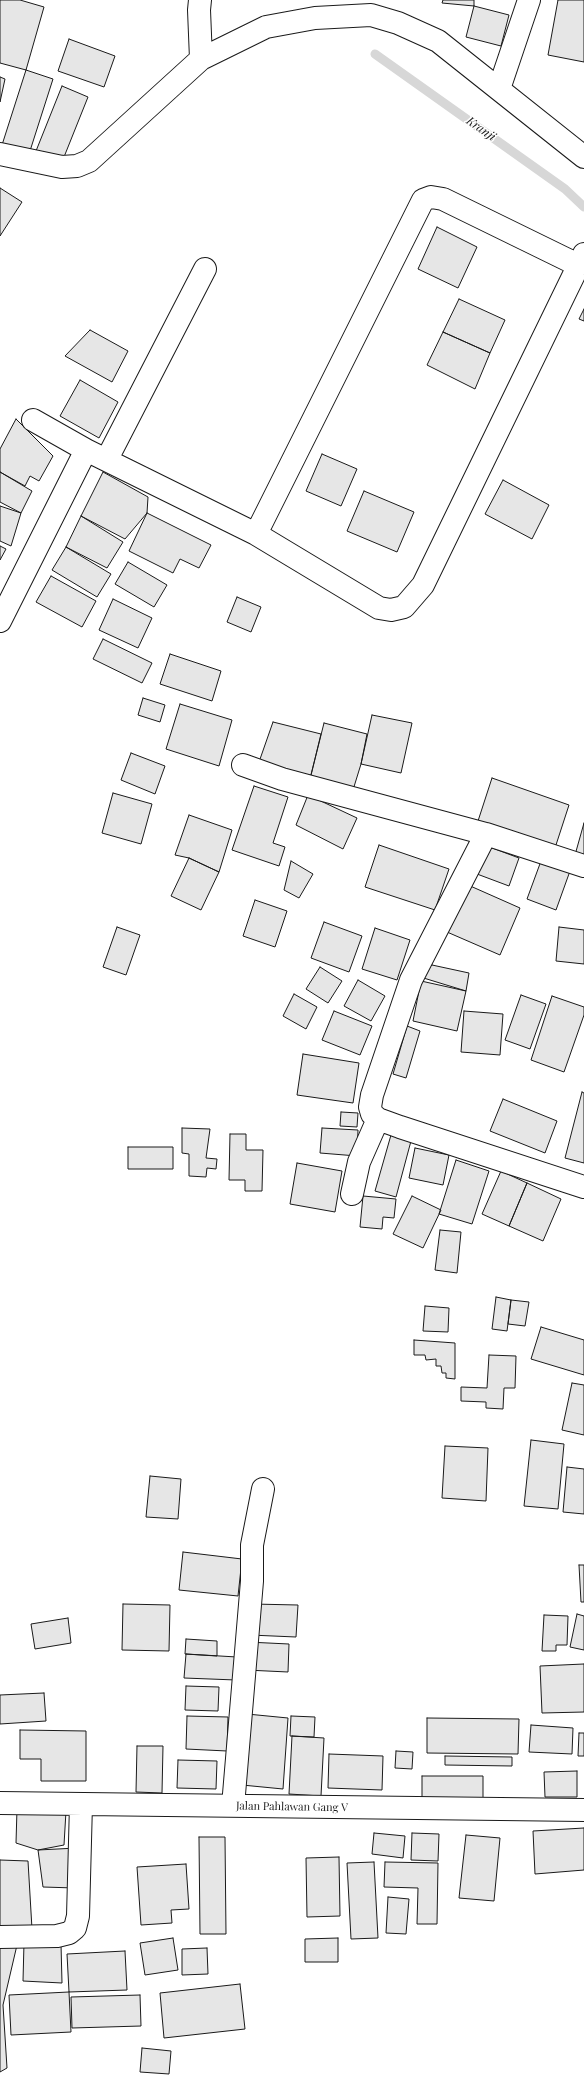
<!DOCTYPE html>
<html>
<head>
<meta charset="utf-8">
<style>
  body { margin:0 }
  canvas { display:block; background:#fff }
</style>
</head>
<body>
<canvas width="584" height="2089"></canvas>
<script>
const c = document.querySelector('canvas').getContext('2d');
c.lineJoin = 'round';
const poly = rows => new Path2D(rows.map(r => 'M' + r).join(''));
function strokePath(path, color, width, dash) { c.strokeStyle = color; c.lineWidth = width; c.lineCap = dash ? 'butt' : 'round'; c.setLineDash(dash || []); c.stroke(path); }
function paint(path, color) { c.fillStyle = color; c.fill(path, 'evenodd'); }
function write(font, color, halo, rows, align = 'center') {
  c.font = font + ' "Playfair Display",serif'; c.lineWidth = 3; c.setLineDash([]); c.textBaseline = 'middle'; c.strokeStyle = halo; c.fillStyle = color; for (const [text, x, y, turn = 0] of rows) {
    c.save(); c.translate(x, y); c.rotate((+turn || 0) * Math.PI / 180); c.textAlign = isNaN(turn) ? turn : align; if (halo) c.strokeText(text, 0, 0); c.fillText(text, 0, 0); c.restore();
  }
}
strokePath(poly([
  [375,54,565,189,584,207]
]), '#d7d7d7', 9);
const building = poly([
  [0,0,20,0,44,7,26,70,0,63,0,0],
  [443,0,474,0,474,6,442,3,443,0],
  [558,0,584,0,584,62,548,55,558,0],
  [474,6,509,15,501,46,466,37,474,6],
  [69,39,115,56,104,87,58,71,69,39],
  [26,70,53,79,29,154,2,145,26,70],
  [0,77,5,79,0,102,0,77],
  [62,86,88,97,62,162,36,151,62,86],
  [0,188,22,202,0,236,0,188],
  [437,227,477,247,458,288,418,269,437,227],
  [459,299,505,320,490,353,443,332,459,299],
  [584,309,584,321,579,319,584,309],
  [90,330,128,351,112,382,65,356,90,330],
  [443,332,490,353,475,389,427,365,443,332],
  [80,380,118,402,99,438,60,416,80,380],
  [16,419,53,456,39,481,30,476,25,486,0,472,0,449,16,419],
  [322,454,357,469,341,506,306,491,322,454],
  [0,472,32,491,21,513,0,502,0,472],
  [103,472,148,497,147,513,125,539,81,516,103,472],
  [503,480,549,505,532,539,485,514,503,480],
  [364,491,414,512,397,552,347,531,364,491],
  [0,506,21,513,11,546,0,541,0,506],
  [147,513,211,545,199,568,180,559,173,573,129,551,147,513],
  [81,516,123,542,107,568,66,547,81,516],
  [0,546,6,549,0,560,0,546],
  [66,547,111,574,97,597,52,570,66,547],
  [128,562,167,585,154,607,115,584,128,562],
  [51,576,96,601,82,627,36,602,51,576],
  [237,597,261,607,251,632,227,622,237,597],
  [113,599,152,618,138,648,99,630,113,599],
  [103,639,152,663,142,683,93,659,103,639],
  [170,654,221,671,212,701,160,684,170,654],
  [143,698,165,705,160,722,138,715,143,698],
  [180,704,232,720,219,766,166,749,180,704],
  [372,715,412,723,401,773,361,764,372,715],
  [273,722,321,734,310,779,259,762,273,722],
  [324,723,367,734,361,764,353,790,310,779,324,723],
  [131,753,165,766,155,794,121,780,131,753],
  [492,778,569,805,555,848,478,821,492,778],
  [254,786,288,797,273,843,285,847,279,866,232,850,254,786],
  [113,793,152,804,141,844,102,833,113,793],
  [308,795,357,818,343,849,296,825,308,795],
  [189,815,232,830,219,872,189,858,175,855,189,815],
  [584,823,584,858,575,855,584,823],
  [379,845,449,869,435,910,365,887,379,845],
  [487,846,519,858,509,886,477,874,487,846],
  [189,858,219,872,201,910,171,896,189,858],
  [291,861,313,874,299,898,284,890,291,861],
  [541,861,570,871,556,910,527,899,541,861],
  [468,885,520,908,500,955,447,932,468,885],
  [255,900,287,911,275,947,243,936,255,900],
  [324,922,362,936,349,972,311,958,324,922],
  [117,927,140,935,126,975,103,967,117,927],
  [559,927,584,930,584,964,556,961,559,927],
  [375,928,410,940,397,980,362,969,375,928],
  [432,965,469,973,466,991,417,976,432,965],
  [320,967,342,981,328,1003,306,989,320,967],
  [358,980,385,996,371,1021,344,1006,358,980],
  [421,981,466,991,457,1031,413,1021,421,981],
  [294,994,317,1007,306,1029,283,1016,294,994],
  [521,995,546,1004,530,1049,505,1040,521,995],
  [552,996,584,1007,584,1015,564,1072,531,1060,552,996],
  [334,1011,372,1026,360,1055,322,1040,334,1011],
  [464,1011,503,1014,500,1055,461,1052,464,1011],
  [407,1026,420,1031,406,1078,393,1074,407,1026],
  [303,1054,359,1063,353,1103,297,1095,303,1054],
  [582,1092,584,1093,584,1163,565,1158,582,1092],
  [503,1099,557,1121,545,1153,490,1131,503,1099],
  [341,1112,358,1113,357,1127,340,1126,341,1112],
  [182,1128,210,1129,206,1158,217,1159,216,1169,207,1168,206,1177,189,1176,189,1154,182,1153,182,1128],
  [322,1128,358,1130,357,1156,320,1153,322,1128],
  [230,1134,246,1134,246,1150,263,1150,262,1191,245,1191,245,1180,229,1180,230,1134],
  [391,1135,411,1141,396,1197,375,1191,391,1135],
  [128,1147,173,1147,173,1169,128,1169,128,1147],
  [415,1148,449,1155,443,1185,409,1178,415,1148],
  [456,1160,489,1171,472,1224,439,1214,456,1160],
  [297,1163,342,1171,335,1212,290,1204,297,1163],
  [501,1171,527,1183,509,1226,482,1214,501,1171],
  [527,1183,561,1199,543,1241,509,1226,527,1183],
  [363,1196,396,1199,394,1218,383,1217,382,1229,360,1227,363,1196],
  [412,1196,441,1210,423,1248,393,1234,412,1196],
  [440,1230,461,1232,457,1273,435,1270,440,1230],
  [496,1297,511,1300,507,1331,492,1329,496,1297],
  [511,1300,529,1302,525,1326,508,1324,511,1300],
  [425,1306,449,1308,448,1332,423,1331,425,1306],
  [541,1327,584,1340,584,1375,531,1359,541,1327],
  [414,1340,455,1343,455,1379,446,1378,446,1373,442,1373,441,1366,436,1366,436,1359,426,1360,425,1355,414,1355,414,1340],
  [489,1355,516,1356,515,1388,504,1388,503,1409,486,1408,486,1402,461,1401,461,1387,487,1388,489,1355],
  [572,1383,584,1385,584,1435,562,1430,572,1383],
  [531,1440,564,1444,558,1509,524,1506,531,1440],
  [445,1446,488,1448,486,1501,442,1498,445,1446],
  [567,1467,584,1469,584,1514,563,1512,567,1467],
  [150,1476,181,1479,178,1519,146,1517,150,1476],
  [183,1552,242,1559,238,1596,179,1590,183,1552],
  [579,1565,584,1565,584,1602,581,1602,579,1565],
  [123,1604,170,1605,169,1651,122,1650,123,1604],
  [252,1604,298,1605,296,1637,250,1635,252,1604],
  [577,1614,584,1616,584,1650,570,1647,577,1614],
  [544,1615,568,1616,567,1645,556,1645,556,1651,542,1651,544,1615],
  [68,1618,71,1643,35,1649,31,1624,68,1618],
  [186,1639,217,1641,217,1656,185,1654,186,1639],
  [247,1642,289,1644,288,1672,246,1670,247,1642],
  [186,1654,237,1657,236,1680,184,1678,186,1654],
  [584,1664,584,1712,542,1713,540,1666,584,1664],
  [186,1686,219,1687,218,1711,185,1710,186,1686],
  [44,1693,46,1721,0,1724,0,1695,44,1693],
  [247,1714,288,1718,283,1789,242,1785,247,1714],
  [187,1716,228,1717,227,1751,186,1749,187,1716],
  [291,1716,315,1717,314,1737,290,1736,291,1716],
  [427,1718,519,1719,518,1754,427,1753,427,1718],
  [531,1725,573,1728,572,1754,529,1752,531,1725],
  [20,1730,86,1731,86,1781,41,1781,41,1759,20,1759,20,1730],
  [579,1733,584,1733,584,1756,578,1756,579,1733],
  [292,1736,324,1738,321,1796,289,1794,292,1736],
  [137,1746,163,1746,162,1793,136,1792,137,1746],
  [396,1751,413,1752,412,1769,395,1768,396,1751],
  [329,1754,383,1756,382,1790,328,1788,329,1754],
  [445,1756,512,1757,512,1766,445,1765,445,1756],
  [178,1760,217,1761,216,1789,177,1788,178,1760],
  [577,1771,577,1797,545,1797,544,1772,577,1771],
  [422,1776,483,1776,483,1799,422,1799,422,1776],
  [17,1809,66,1811,64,1845,38,1850,16,1843,17,1809],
  [584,1828,584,1870,535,1874,533,1831,584,1828],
  [374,1833,405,1836,403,1858,372,1854,374,1833],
  [412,1833,439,1834,438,1861,411,1860,412,1833],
  [466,1835,500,1838,494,1901,459,1898,466,1835],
  [199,1837,225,1837,226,1934,200,1934,199,1837],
  [77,1848,75,1888,43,1887,38,1850,77,1848],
  [339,1857,340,1916,307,1917,306,1858,339,1857],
  [0,1860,28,1861,32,1929,0,1927,0,1860],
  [374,1862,378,1938,351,1939,347,1863,374,1862],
  [385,1862,438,1863,437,1924,417,1924,418,1888,384,1887,385,1862],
  [186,1864,189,1909,171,1910,172,1923,141,1925,137,1867,186,1864],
  [388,1897,409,1899,406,1934,386,1933,388,1897],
  [173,1938,178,1970,145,1975,140,1943,173,1938],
  [338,1938,338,1962,305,1962,305,1939,338,1938],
  [24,1943,61,1944,62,1983,23,1981,24,1943],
  [0,1945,17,1945,3,2005,7,2068,0,2072,0,1945],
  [207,1948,208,1974,182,1975,182,1949,207,1948],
  [125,1951,127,1990,69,1992,67,1954,125,1951],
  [240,1984,245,2029,164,2038,160,1993,240,1984],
  [69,1992,71,2032,11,2035,9,1995,69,1992],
  [140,1995,141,2026,72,2028,71,1997,140,1995],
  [142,2048,171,2051,169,2074,140,2072,142,2048]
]);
paint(building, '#e6e6e6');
strokePath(building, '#1a1a1a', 1);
const minor = poly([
  [200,0,199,10,201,59],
  [499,89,529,0],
  [0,154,62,167,77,166,89,161,201,59,266,27,315,18,371,15,398,23,438,41,584,157],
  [33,420,86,450],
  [107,459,205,269],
  [256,534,423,200,431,197,443,199,578,265],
  [0,621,86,450,256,534,379,608,391,610,404,607,423,585,584,254],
  [243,765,282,779,486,834,584,866],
  [486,834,411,980,372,1095,370,1107,372,1114,378,1119,400,1127,584,1187],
  [352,1194,359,1162,378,1119],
  [0,1803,584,1810],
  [233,1806,252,1581,252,1545,263,1489],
  [0,1937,57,1936,69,1933,75,1928,78,1916,81,1804]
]);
strokePath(minor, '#1a1a1a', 24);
strokePath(minor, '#fff', 22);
write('11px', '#1a1a1a', '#fff', [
  ["Jalan Pahlawan Gang V",292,1807,1]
]);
write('italic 12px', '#1a1a1a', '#fff', [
  ["Kranji",481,129,35]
]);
</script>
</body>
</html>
